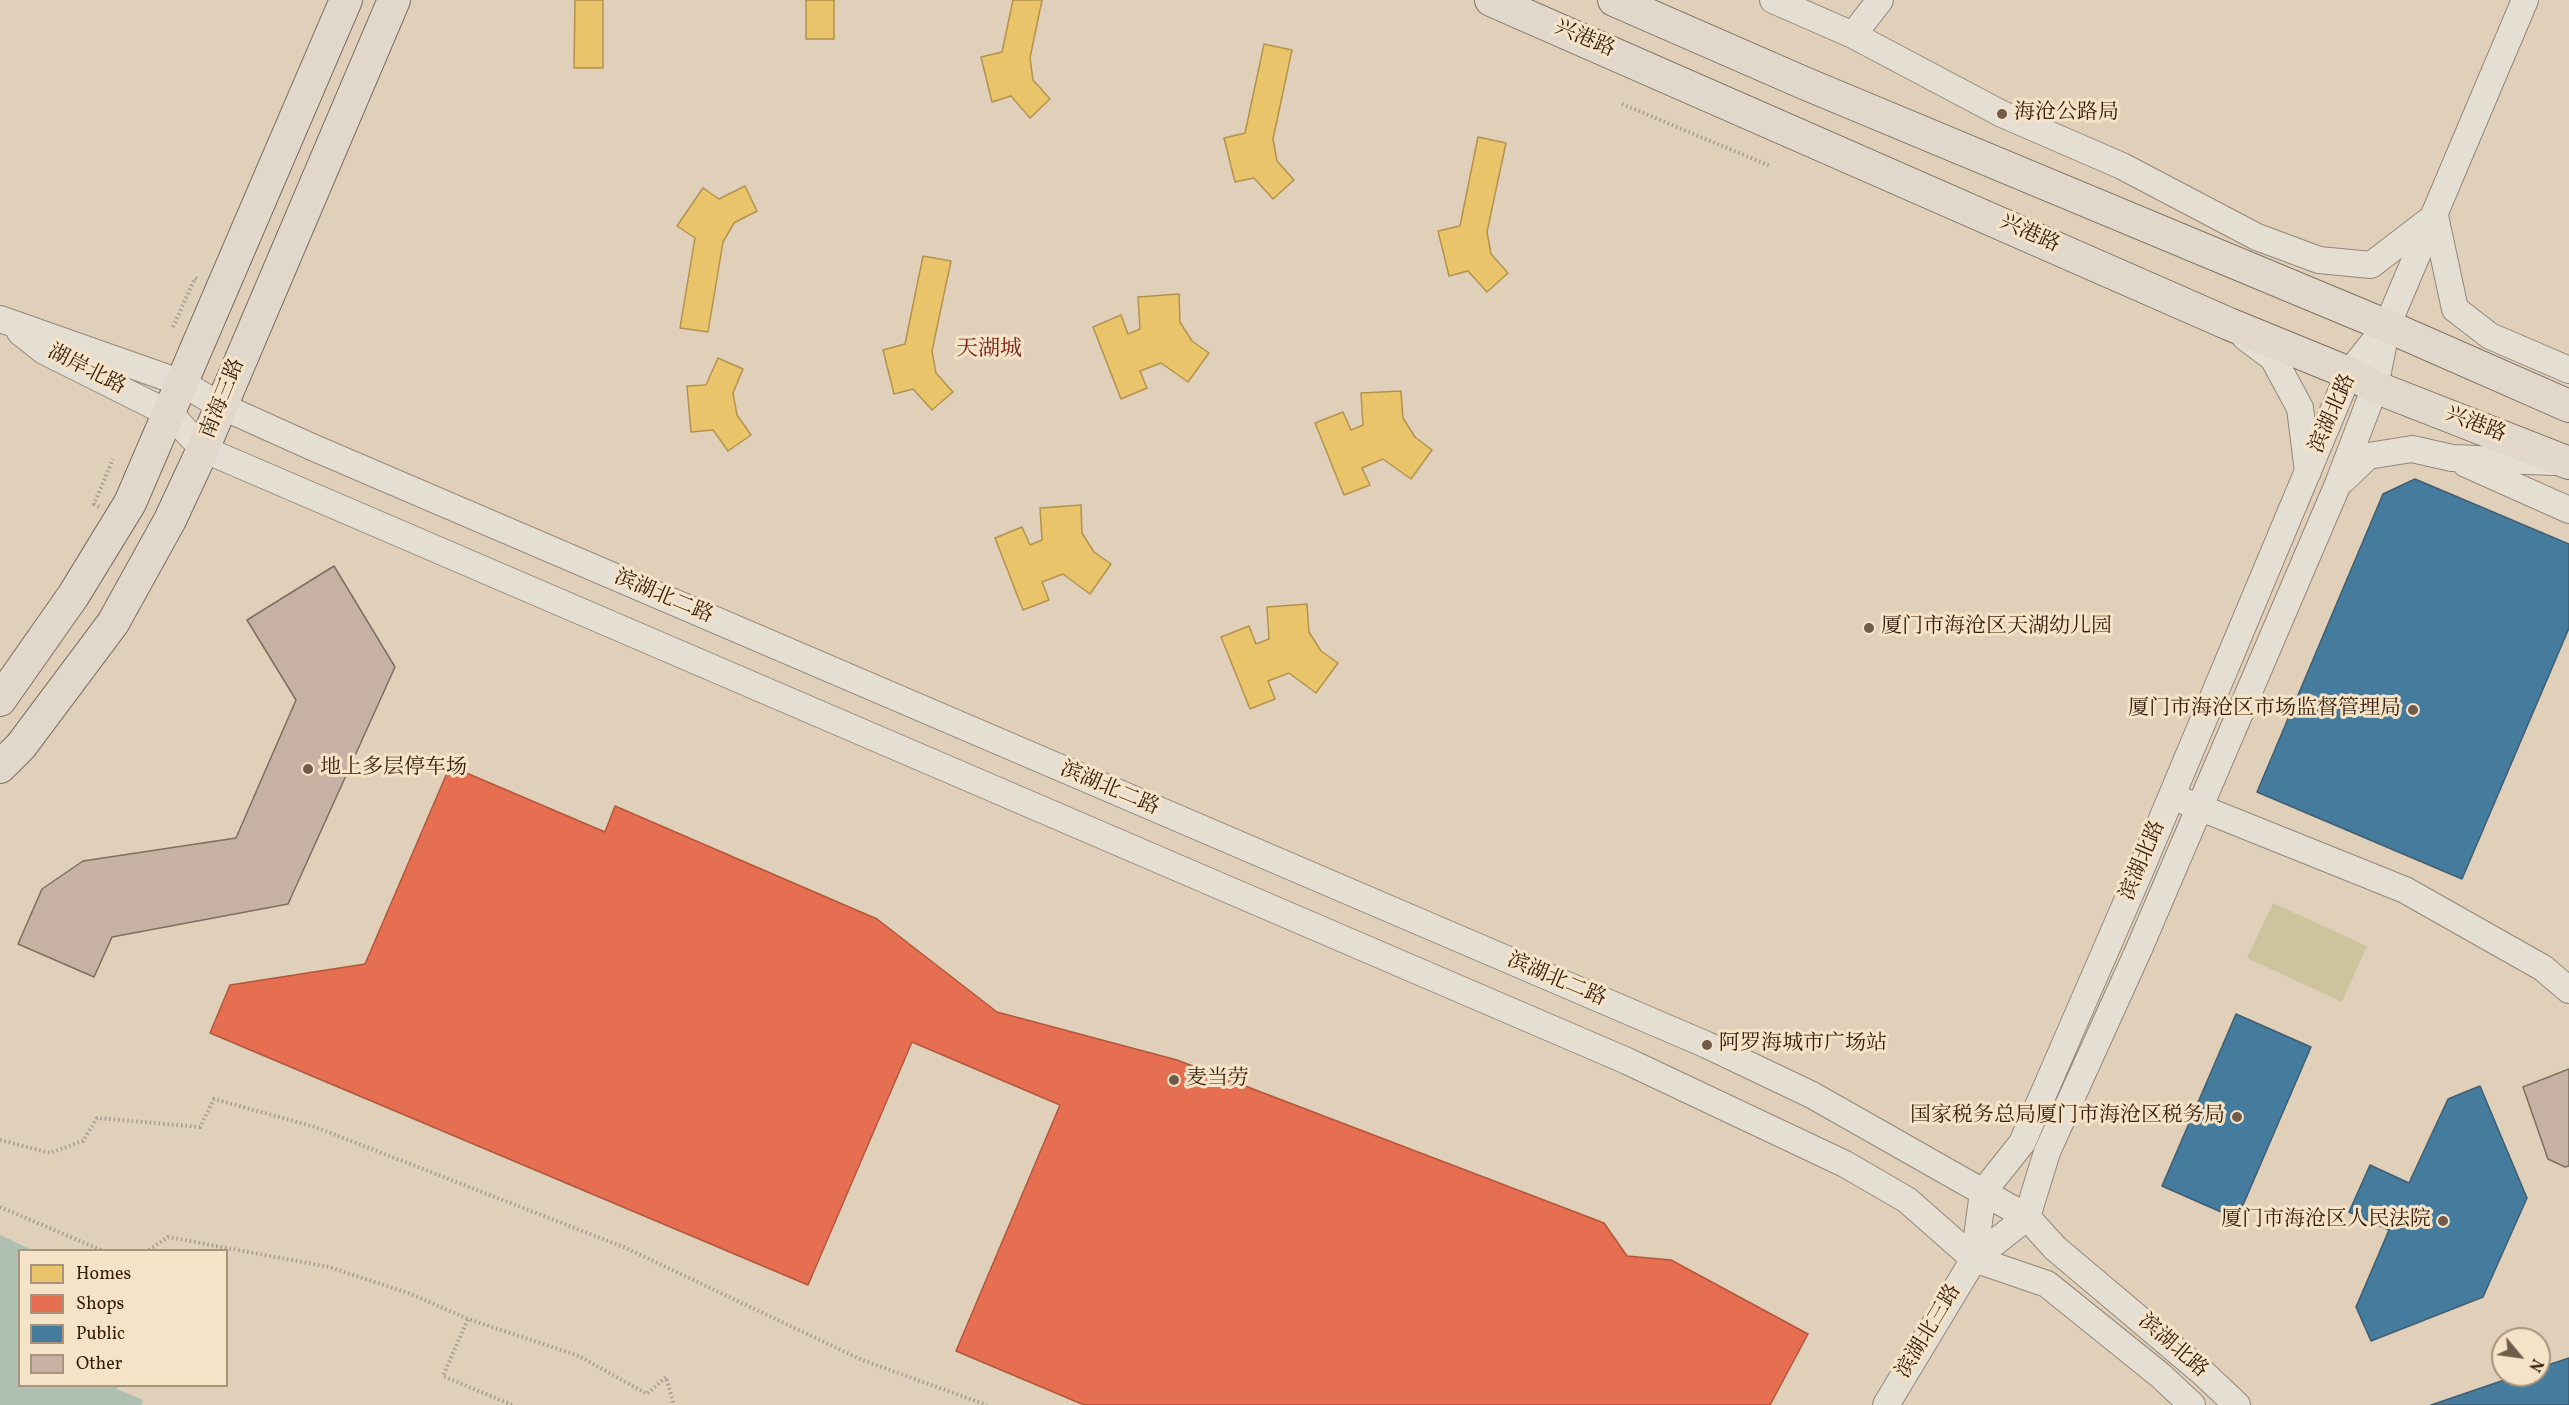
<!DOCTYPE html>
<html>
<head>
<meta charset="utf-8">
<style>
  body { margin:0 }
  #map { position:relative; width:2569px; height:1405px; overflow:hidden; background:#e0d0ba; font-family:Vollkorn,serif }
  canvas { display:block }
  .legend { position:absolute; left:18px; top:1249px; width:210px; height:138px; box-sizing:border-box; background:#f5e3c8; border:2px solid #a8937d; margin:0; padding:8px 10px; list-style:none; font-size:18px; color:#351c0c }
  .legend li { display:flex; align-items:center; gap:12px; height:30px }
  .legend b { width:30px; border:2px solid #a8937d }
  .north { position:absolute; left:2491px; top:1327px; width:60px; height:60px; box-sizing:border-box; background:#f5e3c8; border:2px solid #a8937d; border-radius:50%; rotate:119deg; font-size:16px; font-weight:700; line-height:24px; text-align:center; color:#351c0c }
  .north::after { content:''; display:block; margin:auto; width:21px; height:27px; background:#715b49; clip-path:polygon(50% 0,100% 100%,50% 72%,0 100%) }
</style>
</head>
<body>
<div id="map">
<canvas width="2569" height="1405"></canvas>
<ul class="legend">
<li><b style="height:16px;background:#e9c46a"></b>Homes</li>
<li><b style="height:16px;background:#e76f51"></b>Shops</li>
<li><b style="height:16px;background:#457b9d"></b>Public</li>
<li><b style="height:16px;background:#c6b1a2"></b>Other</li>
</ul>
<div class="north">N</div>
</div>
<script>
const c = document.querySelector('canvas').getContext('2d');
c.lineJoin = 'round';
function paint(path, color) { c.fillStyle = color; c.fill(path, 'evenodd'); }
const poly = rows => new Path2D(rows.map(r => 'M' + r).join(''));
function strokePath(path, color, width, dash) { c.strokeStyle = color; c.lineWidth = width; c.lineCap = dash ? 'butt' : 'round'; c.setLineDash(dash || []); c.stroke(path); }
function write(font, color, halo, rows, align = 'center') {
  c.font = font + ' Vollkorn,"Noto Serif SC",serif'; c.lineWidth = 6; c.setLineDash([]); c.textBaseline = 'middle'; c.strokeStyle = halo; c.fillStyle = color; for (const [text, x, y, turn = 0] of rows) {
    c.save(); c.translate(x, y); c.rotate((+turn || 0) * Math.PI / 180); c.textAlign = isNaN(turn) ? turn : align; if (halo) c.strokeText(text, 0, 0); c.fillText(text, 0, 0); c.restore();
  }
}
paint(poly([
  [2273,903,2367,946,2342,1002,2247,958]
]), '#cdc49d');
paint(poly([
  [0,1235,32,1250,20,1250,20,1386,118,1386,117,1389,143,1400,141,1405,0,1405]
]), '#afbfb1');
const homes = poly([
  [575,0,603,0,603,68,574,68,575,0],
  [806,0,834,0,834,39,806,39,806,0],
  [1013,0,1042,0,1030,58,1033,80,1050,99,1030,118,1011,96,992,102,981,57,1002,52,1013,0],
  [1264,44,1292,50,1273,139,1277,161,1294,180,1273,199,1254,178,1235,182,1224,138,1245,133,1264,44],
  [1478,137,1506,143,1487,232,1491,254,1508,273,1487,292,1468,271,1449,276,1438,231,1460,226,1478,137],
  [745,186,757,211,734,223,723,242,708,332,680,328,695,238,677,226,703,188,719,199,745,186],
  [923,256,951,261,932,351,936,373,953,392,932,410,913,389,894,394,883,350,905,344,923,256],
  [1179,294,1180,322,1192,341,1209,353,1188,382,1161,363,1140,371,1147,388,1121,399,1093,327,1121,315,1128,334,1140,329,1138,297,1179,294],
  [718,358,743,369,733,393,737,415,751,435,728,451,713,430,691,432,687,386,706,385,718,358],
  [1401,391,1403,418,1415,437,1432,450,1411,479,1383,459,1362,468,1370,485,1344,495,1315,423,1343,412,1351,430,1363,425,1361,393,1401,391],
  [1081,505,1082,533,1094,552,1111,564,1090,594,1063,574,1042,582,1049,600,1023,610,995,538,1022,527,1030,545,1042,540,1040,508,1081,505],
  [1307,604,1309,632,1321,651,1338,663,1316,693,1289,673,1268,681,1275,699,1250,709,1221,637,1249,626,1256,644,1269,639,1267,607,1307,604]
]);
paint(homes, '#e9c46a');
strokePath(homes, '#b3924e', 1.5);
const shops = poly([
  [450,766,605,832,615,806,877,919,997,1012,1177,1060,1604,1223,1627,1256,1671,1260,1808,1334,1770,1405,1084,1405,956,1351,1060,1105,912,1042,808,1285,210,1033,230,985,365,964,450,766]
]);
paint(shops, '#e76f51');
strokePath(shops, '#b2563c', 1.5);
const public = poly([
  [2415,479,2569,544,2569,628,2462,879,2257,792,2383,494,2415,479],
  [2236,1014,2311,1047,2237,1219,2162,1186,2236,1014],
  [2480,1086,2527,1198,2483,1297,2371,1341,2356,1307,2389,1230,2349,1212,2370,1165,2409,1183,2448,1099,2480,1086],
  [2569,1358,2569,1405,2431,1405,2519,1375,2539,1375,2539,1368,2569,1358]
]);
paint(public, '#457b9d');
strokePath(public, '#405e72', 1.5);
const building = poly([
  [334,566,395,667,288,904,112,937,94,977,18,944,42,889,83,861,236,838,296,700,247,620,334,566],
  [2569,1069,2569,1166,2565,1167,2548,1159,2523,1087,2569,1069]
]);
paint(building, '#c6b1a2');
strokePath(building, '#7b6f61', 1.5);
const minor = poly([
  [1773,0,1853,35,2002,114,2122,166,2257,237,2319,260,2371,265,2435,216,2455,309,2490,336,2569,370],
  [1853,35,1880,0],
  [0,319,182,383,221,406,312,447,1707,1045,1812,1095,2027,1217,2055,1248,2202,1372,2237,1405],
  [20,332,44,351,170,414,203,449,1627,1061,1845,1164,1907,1200,1974,1259,2047,1284,2160,1375,2192,1405],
  [2245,337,2273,358,2300,408,2308,472],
  [2466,464,2569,510],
  [2343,480,2368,456,2412,449,2452,458,2553,462],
  [2186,802,2405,890,2543,968,2569,990],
  [1974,1259,1983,1192,2022,1143,2141,869,2349,373,2384,329],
  [1886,1405,1974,1259,2027,1217,2047,1152,2139,949,2338,484,2375,387,2387,326,2525,0]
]);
const major = poly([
  [1491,0,2229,324,2349,373,2375,387,2569,463],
  [1614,0,1804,83,2387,326,2569,406],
  [0,700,73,596,130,503,346,0],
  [0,767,21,746,113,623,170,520,203,449,394,0]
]);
strokePath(minor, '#938779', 28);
strokePath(major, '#7b6f61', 34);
strokePath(poly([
  [1622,104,1770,166],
  [173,327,195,278,199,280],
  [99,507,94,504,113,459],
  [0,1140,50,1153,83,1141,97,1118,200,1127,214,1099,315,1127,626,1248,862,1360,987,1405],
  [0,1207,101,1250],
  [149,1250,168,1237,329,1267,411,1294,468,1319],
  [512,1405,443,1376,468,1319,579,1356,647,1394,666,1377,674,1405]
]), '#a49c92', 4, [1.5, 3]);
strokePath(minor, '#e5ded3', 26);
strokePath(major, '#e1d8cb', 32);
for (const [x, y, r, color] of [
  [2002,114,6,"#715b49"],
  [1869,628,6,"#715b49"],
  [2413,710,6,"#715b49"],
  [308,769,6,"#715b49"],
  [1707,1045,6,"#715b49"],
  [1174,1080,6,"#715b49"],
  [2237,1117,6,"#715b49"],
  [2443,1221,6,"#715b49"]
]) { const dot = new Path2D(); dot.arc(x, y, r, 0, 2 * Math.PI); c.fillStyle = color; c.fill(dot); strokePath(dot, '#f5e3c8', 2); }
write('21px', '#351c0c', '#f5e3c8', [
  ["兴港路",1584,40,23],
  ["兴港路",2029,235,24],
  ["湖岸北路",86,371,27],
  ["南海三路",224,399,-68],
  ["滨湖北路",2334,414,-66],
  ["兴港路",2475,426,21],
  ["滨湖北二路",663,598,23],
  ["滨湖北二路",1109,790,23],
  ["滨湖北路",2144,861,-67],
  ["滨湖北二路",1556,981,23],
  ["滨湖北三路",1930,1332,-59],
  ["滨湖北路",2172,1347,41]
]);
write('21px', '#351c0c', '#f5e3c8', [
  ["海沧公路局",2014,114],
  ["厦门市海沧区天湖幼儿园",1881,628],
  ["厦门市海沧区市场监督管理局",2401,710,"right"],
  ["地上多层停车场",320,769],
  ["阿罗海城市广场站",1719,1045],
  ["麦当劳",1186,1080],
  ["国家税务总局厦门市海沧区税务局",2225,1117,"right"],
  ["厦门市海沧区人民法院",2431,1221,"right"]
], 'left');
write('22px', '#7a1f14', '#f5e3c8', [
  ["天湖城",989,351]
]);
</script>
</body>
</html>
